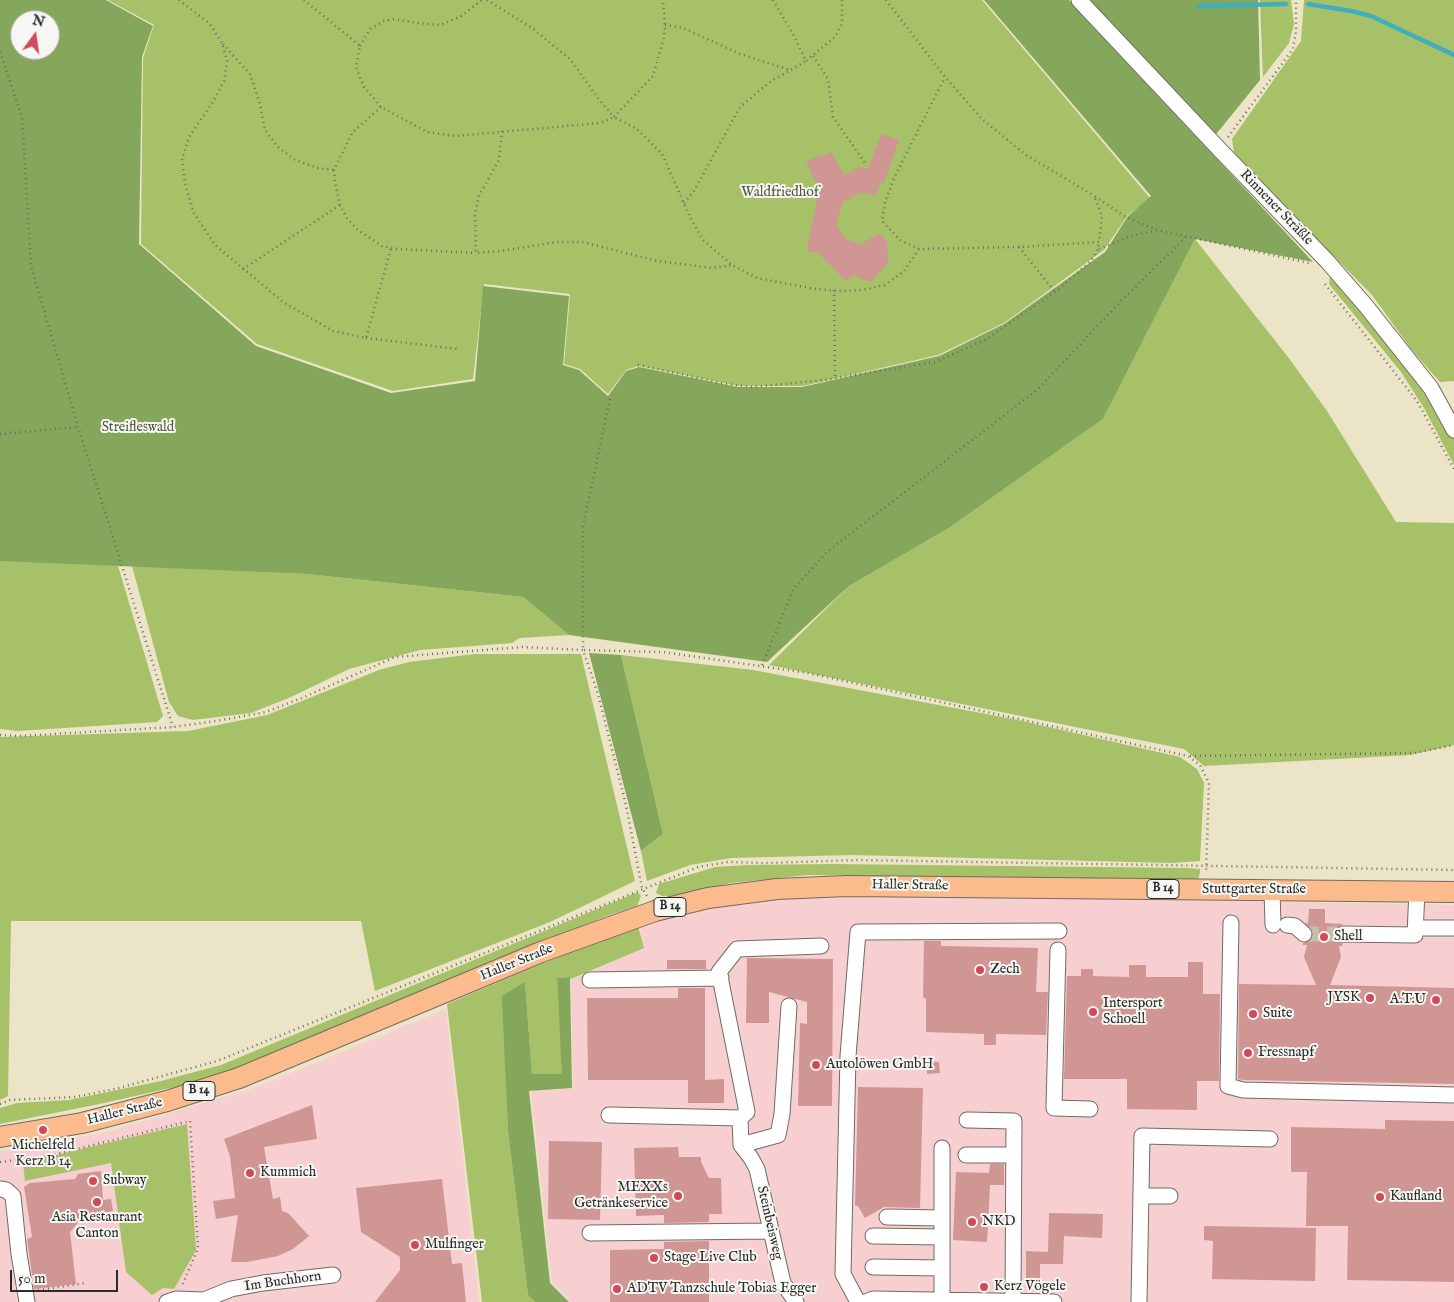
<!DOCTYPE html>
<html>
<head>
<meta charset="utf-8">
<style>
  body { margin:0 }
  #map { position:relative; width:1454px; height:1302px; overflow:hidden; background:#ece4c7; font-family:"IM FELL English",serif }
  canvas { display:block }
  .north { position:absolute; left:10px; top:10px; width:50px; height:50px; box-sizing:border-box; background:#f6f6f2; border:1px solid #a5a5a2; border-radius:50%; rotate:14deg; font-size:14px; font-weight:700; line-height:20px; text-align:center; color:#2b2b2b }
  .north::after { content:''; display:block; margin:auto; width:18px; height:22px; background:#d1495b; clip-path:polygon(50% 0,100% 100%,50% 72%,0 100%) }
  .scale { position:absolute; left:10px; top:1270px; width:108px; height:22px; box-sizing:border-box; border:2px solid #2b2b2b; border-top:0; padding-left:6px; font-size:15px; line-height:18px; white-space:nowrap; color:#2b2b2b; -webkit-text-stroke:4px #f6f6f2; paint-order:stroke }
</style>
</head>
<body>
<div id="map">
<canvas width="1454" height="1302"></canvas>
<div class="north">N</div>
<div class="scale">50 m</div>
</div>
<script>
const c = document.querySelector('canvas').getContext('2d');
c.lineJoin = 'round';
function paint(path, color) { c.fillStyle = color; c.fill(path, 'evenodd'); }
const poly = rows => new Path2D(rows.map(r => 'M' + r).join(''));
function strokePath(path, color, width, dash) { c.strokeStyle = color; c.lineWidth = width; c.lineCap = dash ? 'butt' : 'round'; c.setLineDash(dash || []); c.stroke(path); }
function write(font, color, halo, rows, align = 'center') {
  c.font = font + ' "IM FELL English",serif'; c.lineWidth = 4; c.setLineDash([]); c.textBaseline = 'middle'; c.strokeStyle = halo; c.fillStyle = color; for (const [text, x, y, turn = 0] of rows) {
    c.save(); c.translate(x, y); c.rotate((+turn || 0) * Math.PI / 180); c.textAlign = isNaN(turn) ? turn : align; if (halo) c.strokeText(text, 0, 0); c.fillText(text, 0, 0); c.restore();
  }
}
paint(poly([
  [822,894,1454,905,1454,1302,571,1302,552,1283,531,1092,573,1088,571,980,644,948,640,926,678,914,721,905],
  [446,1009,479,1302,0,1302,0,1151,106,1132,257,1087]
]), '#f7cfd0');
paint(poly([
  [108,0,982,0,1150,198,1128,215,1104,250,1004,323,938,355,803,386,738,386,639,366,626,370,608,394,580,369,564,364,570,294,484,284,473,379,393,391,257,344,141,244,143,58,154,25],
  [1260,0,1291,0,1294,24,1289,43,1263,77],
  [1304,0,1454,0,1454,381,1440,382,1411,349,1372,295,1244,165,1234,152,1232,139,1301,41],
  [1195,239,1288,357,1327,411,1396,522,1454,523,1454,745,1411,755,1204,766,1184,749,769,665,849,586,949,528,1103,419],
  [1330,276,1336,279,1416,378,1454,437,1454,465,1424,408,1401,372,1329,284],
  [7,560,118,566,163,716,157,722,18,731,0,729,0,561],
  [132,566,307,574,523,597,569,635,520,638,512,643,420,650,349,669,291,697,251,713,193,720,178,716,169,702],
  [475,654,581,654,635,881,550,922,375,991,361,921,11,921,8,1096,0,1100,0,737,188,731,267,715,379,670,409,662],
  [621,655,753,670,1018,720,1180,757,1197,769,1204,783,1200,861,1172,863,853,855,731,858,690,865,647,881,641,851,663,834],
  [832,864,1186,868,1200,869,1200,872,1198,880,808,875,731,883,671,896,662,896,656,893,659,884,715,867,747,865],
  [638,892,641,896,637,906,607,916,219,1077,104,1103,0,1124,0,1108,17,1103,69,1100,161,1081,221,1065],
  [638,926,644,948,571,979,569,977,557,978,563,1074,532,1075,525,983,503,996,508,1132,528,1295,535,1302,482,1302,447,1004,560,956],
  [187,1124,196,1250,174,1289,163,1288,152,1295,126,1272,111,1163,25,1181,23,1163]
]), '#a6c168');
paint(poly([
  [0,0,106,0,153,26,142,57,139,244,256,346,391,393,475,381,483,286,569,296,563,365,579,370,608,396,626,371,639,367,738,387,802,387,939,356,1004,324,1105,252,1128,216,1151,196,984,0,1069,0,1313,262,1195,239,1103,419,949,528,849,586,767,662,569,635,523,597,307,574,0,561],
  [20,20,50,20,50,50,20,50],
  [1089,0,1258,0,1260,80,1213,138],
  [589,653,621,655,663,834,641,851],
  [570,977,572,1088,529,1091,550,1283,569,1302,535,1302,528,1295,508,1132,502,996,525,982,532,1074,562,1074,557,978]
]), '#84a75c');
strokePath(poly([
  [1308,4,1351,11,1371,16,1454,55],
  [1199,6,1286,4]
]), '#40afbb', 4.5);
paint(poly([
  [881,134,899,140,884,183,880,182,876,195,859,193,842,203,836,226,847,240,863,245,864,242,880,233,887,242,888,263,871,282,853,275,846,281,818,253,807,251,819,188,806,162,820,155,823,156,831,152,844,175,859,167,868,169],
  [1309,909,1325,909,1325,923,1343,924,1335,929,1334,933,1335,939,1343,943,1342,946,1339,946,1341,957,1330,985,1454,988,1454,1084,1243,1080,1238,1079,1239,984,1316,985,1304,957,1307,945,1303,945,1303,943,1311,941,1313,935,1313,931,1305,923,1308,923],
  [924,941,941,941,941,946,1038,948,1036,992,1048,992,1046,1035,996,1034,996,1045,984,1045,984,1034,926,1032,926,999,923,997],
  [747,958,833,959,832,1106,798,1106,800,1023,807,1024,807,1002,769,992,769,1023,746,1023],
  [667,960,706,960,706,969,667,969],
  [1188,962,1203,962,1203,994,1220,994,1219,1081,1197,1081,1197,1110,1127,1109,1127,1079,1064,1079,1067,976,1081,976,1081,969,1093,969,1093,976,1129,977,1129,965,1146,965,1146,977,1188,977],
  [678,988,705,988,705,1080,724,1079,724,1103,688,1103,688,1080,588,1080,587,998,678,998],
  [927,1062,939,1062,940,1073,927,1074],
  [858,1087,923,1088,920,1208,884,1207,865,1218,858,1206,855,1206],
  [312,1105,317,1139,264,1147,273,1199,280,1197,282,1211,288,1213,309,1236,293,1249,278,1256,247,1262,231,1262,238,1215,216,1219,213,1201,235,1198,230,1156,224,1139],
  [1385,1120,1454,1121,1454,1282,1347,1280,1348,1226,1306,1226,1307,1172,1291,1172,1291,1127,1385,1129],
  [549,1141,602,1142,600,1220,548,1219],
  [678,1147,679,1157,701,1157,701,1162,709,1178,721,1178,722,1214,709,1214,709,1222,664,1223,664,1215,636,1216,634,1148],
  [990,1164,1004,1164,1004,1185,990,1185,987,1242,953,1240,956,1172,989,1173],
  [101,1171,103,1200,111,1199,113,1211,105,1213,106,1215,81,1219,70,1232,76,1284,34,1289,27,1239,32,1237,24,1187,30,1183,75,1179,78,1174],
  [442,1179,452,1264,462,1263,466,1302,375,1302,400,1270,400,1257,361,1232,356,1188],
  [1049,1213,1103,1214,1102,1238,1064,1236,1063,1264,1040,1264,1040,1279,1026,1278,1026,1251,1048,1252],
  [1204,1226,1316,1228,1315,1281,1212,1279,1213,1241,1204,1240],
  [709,1241,709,1302,610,1302,610,1250,664,1249,664,1242]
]), '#cf9694');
strokePath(poly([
  [1304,934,1343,934]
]), '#c5bfa8', 15, [15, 8]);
const minor = poly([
  [1079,0,1221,151,1327,261,1366,306,1431,388,1454,430],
  [1272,890,1273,925],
  [1231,923,1228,1086,1243,1090,1454,1095],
  [1287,925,1295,926,1304,934],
  [1416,928,1454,928],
  [1343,934,1415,935,1417,890],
  [1058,950,1054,1108,1090,1109],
  [590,980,721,978],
  [609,1115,740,1118,741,1145],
  [740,1118,747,1112,719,972,737,949,821,946],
  [967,1120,1014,1121,1013,1301],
  [741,1145,751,1158,757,1169,783,1283,796,1302],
  [741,1145,778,1135,782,1114,789,1006],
  [966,1155,1014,1155],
  [0,1189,6,1190,13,1196,19,1254,27,1302],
  [1141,1196,1170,1196],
  [887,1217,942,1218],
  [590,1233,770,1231],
  [873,1236,942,1237],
  [873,1267,942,1268],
  [942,1300,942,1148],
  [167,1302,176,1299,204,1300],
  [203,1302,204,1300,231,1289,263,1283,333,1275],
  [858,1302,843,1274,848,1056,858,932,1059,931],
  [866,1302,873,1299,1054,1302],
  [1139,1302,1142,1136,1270,1139]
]);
const major = poly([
  [0,1137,82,1123,167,1101,239,1078,541,952,655,911,708,898,777,889,847,886,1454,892]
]);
strokePath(minor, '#6f6c62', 17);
strokePath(major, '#6f6c62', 22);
strokePath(poly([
  [179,0,210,24,222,43,227,61,224,81,213,102,189,137,182,159,185,184,194,213,215,245,283,302,333,331,366,338,391,248],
  [304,0,360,46,356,67,364,87,381,107,427,132,455,136,600,123,614,117,637,129,662,154,690,217,703,240,732,265,757,278,815,289,842,291,862,290,885,285,904,271,919,249,1019,247,1099,242,1102,216,1094,196,1126,217,1157,230,1309,263],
  [487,0,532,28,570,59,600,101,614,117,653,76,664,37,665,25,663,0],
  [773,0,793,34,806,61,835,37,842,24,842,0],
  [886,0,945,77,982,119,1026,155,1093,195],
  [665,25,683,28,740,54,790,70],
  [223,44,250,74,260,104,265,130,278,147,295,160,318,168,334,170],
  [360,46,370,29,384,21,394,19,418,23,440,25,460,17,482,0],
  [0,52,22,117,31,266,78,427,173,727],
  [813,56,828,79,833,117,865,163],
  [381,107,352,133,334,170,335,182,340,205,347,218,358,230,382,246,397,249,476,253],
  [502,131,499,160,479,196,475,214,476,253,500,251,557,242,582,242,658,261,713,268,732,265],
  [1228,137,1293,49,1296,31,1296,0],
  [684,203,694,191,740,107,770,82,806,61],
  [1019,247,1055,292],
  [919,249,900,240,882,221,885,202,895,176,945,77],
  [1099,249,1131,236,1155,231],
  [243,269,340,205],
  [1325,284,1417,401,1454,469],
  [834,290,835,378],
  [366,338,458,349],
  [638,365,727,384,752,387,824,380,935,362,985,340,1055,292,1091,261,1098,249,1099,242],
  [610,399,583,526,583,650,663,652,808,673,1188,756,1200,765,1209,783,1206,873],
  [0,434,78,427],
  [762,665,794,588,827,552,1037,390,1122,300,1187,236],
  [0,735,19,736,173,727,216,721,266,712,302,698,395,657,522,647,583,650,598,694,626,805,642,888,647,896],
  [1190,756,1414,753,1454,745],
  [0,1104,10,1100,75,1097,115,1089,217,1061,698,867,728,862,766,863,859,860,1454,870],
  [47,1145,49,1156],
  [0,1162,49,1156,190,1121,198,1248,182,1286],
  [38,1290,86,1283]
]), '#6f6c62', 2.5, [1, 4]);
strokePath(minor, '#fff', 15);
strokePath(major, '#fbbb8d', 20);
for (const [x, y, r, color] of [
  [1324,937,5,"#d1495b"],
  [980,970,5,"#d1495b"],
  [1370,998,5,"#d1495b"],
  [1436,1000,5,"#d1495b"],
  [1093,1012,5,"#d1495b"],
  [1253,1014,5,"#d1495b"],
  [1248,1053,5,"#d1495b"],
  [816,1065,5,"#d1495b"],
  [43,1130,5,"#d1495b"],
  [250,1173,5,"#d1495b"],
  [93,1181,5,"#d1495b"],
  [678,1196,5,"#d1495b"],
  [1380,1197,5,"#d1495b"],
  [97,1202,5,"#d1495b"],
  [972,1222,5,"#d1495b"],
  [415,1245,5,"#d1495b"],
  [654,1258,5,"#d1495b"],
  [984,1287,5,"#d1495b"],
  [617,1289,5,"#d1495b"]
]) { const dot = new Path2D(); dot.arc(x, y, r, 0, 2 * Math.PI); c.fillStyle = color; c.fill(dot); strokePath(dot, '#f6f6f2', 2); }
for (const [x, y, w] of [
  [1163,889,32],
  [670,907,32],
  [199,1091,32]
]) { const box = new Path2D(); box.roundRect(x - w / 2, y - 9.5, w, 19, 4); c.fillStyle = '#f6f6f2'; c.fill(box); strokePath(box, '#2b2b2b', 1); }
write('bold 12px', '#2b2b2b', null, [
  ["B 14",1163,889],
  ["B 14",670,907],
  ["B 14",199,1091]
]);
write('14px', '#50583d', '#f6f6f2', [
  ["Waldfriedhof",780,193],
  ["Streifleswald",138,428]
]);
write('14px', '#2b2b2b', '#f6f6f2', [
  ["Rinnener Sträßle",1276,208,46],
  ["Haller Straße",910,886,1],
  ["Stuttgarter Straße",1254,890],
  ["Haller Straße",517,963,-22],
  ["Haller Straße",125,1112,-14],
  ["Steinbeisweg",769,1223,77],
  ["Im Buchhorn",283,1282,-8]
]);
write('14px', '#2b2b2b', '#f6f6f2', [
  ["Shell",1334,937],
  ["Zech",990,970],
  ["JYSK",1360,998,"right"],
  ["A.T.U",1426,1000,"right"],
  ["Intersport",1103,1004],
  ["Schoell",1103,1020],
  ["Suite",1263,1014],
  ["Fressnapf",1258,1053],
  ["Autolöwen GmbH",826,1065],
  ["Michelfeld",43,1146,"center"],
  ["Kerz B 14",43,1162,"center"],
  ["Kummich",260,1173],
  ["Subway",103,1181],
  ["MEXXs",668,1188,"right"],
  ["Getränkeservice",668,1204,"right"],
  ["Kaufland",1390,1197],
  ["Asia Restaurant",97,1218,"center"],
  ["Canton",97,1234,"center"],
  ["NKD",982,1222],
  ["Mulfinger",425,1245],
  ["Stage Live Club",664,1258],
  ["Kerz Vögele",994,1287],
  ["ADTV Tanzschule Tobias Egger",627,1289]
], 'left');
</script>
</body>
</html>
